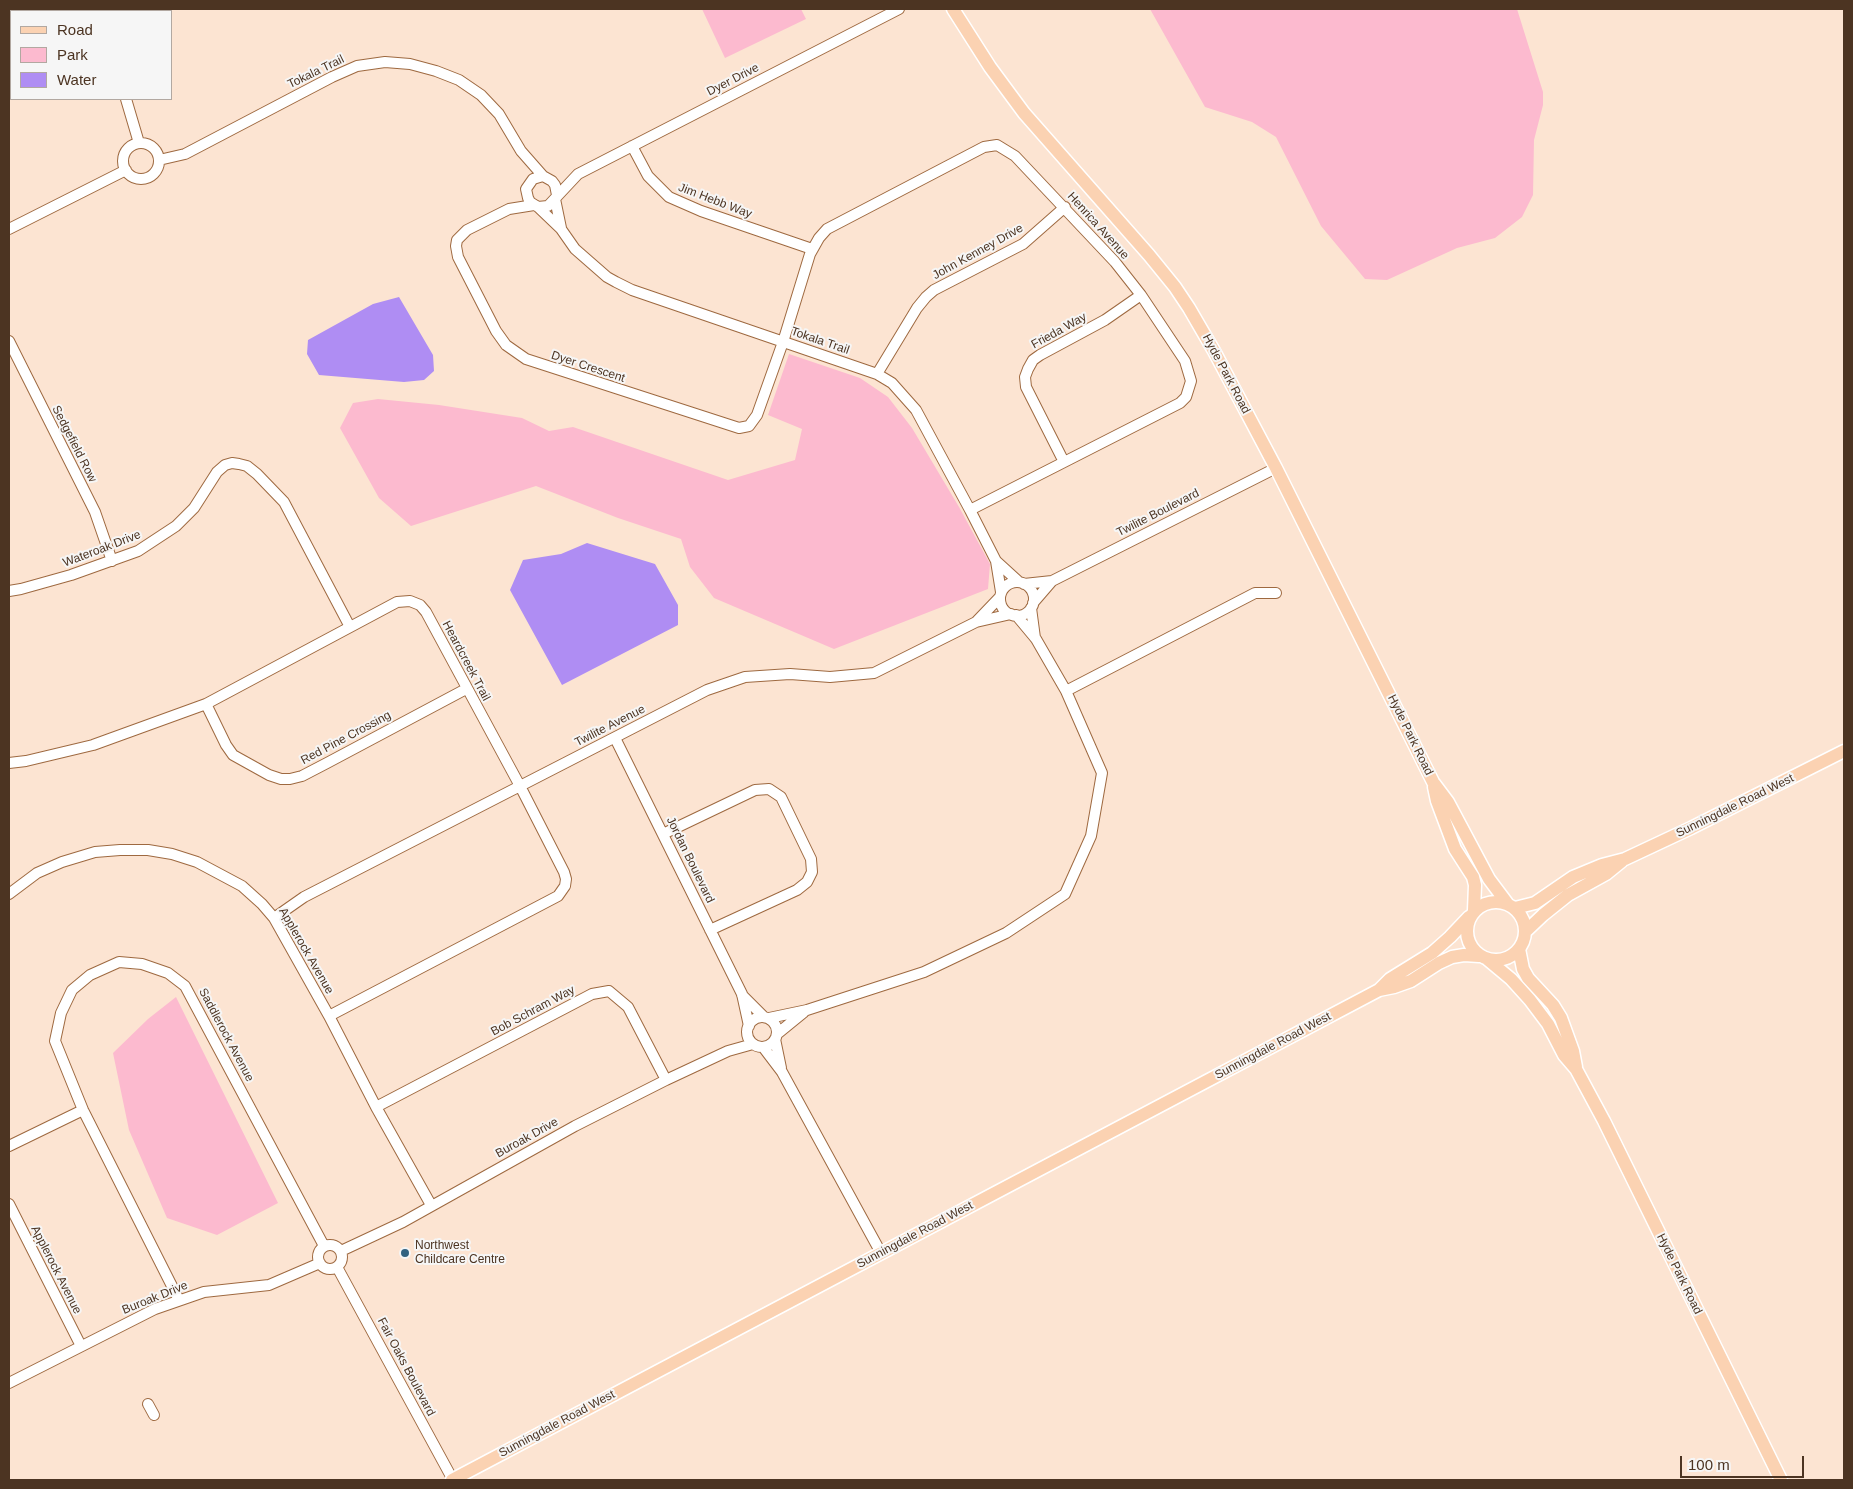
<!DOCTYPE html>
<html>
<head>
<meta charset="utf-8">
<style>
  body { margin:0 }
  #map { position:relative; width:1853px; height:1489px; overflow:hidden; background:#fce4d2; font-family:Helvetica,sans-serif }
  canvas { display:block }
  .frame { position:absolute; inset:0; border:10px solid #4c3422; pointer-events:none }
  .legend { position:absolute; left:10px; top:10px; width:162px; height:90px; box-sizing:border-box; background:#f6f6f6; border:1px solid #b2a8a1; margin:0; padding:6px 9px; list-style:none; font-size:15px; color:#4c3422 }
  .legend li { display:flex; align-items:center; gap:10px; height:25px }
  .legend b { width:25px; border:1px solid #b2a8a1 }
  .scale { position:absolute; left:1680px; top:1456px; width:124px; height:22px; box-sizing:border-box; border:2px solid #4c3422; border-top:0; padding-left:6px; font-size:15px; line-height:18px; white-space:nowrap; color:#4c3422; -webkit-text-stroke:4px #f6f6f6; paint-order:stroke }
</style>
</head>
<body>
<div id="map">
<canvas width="1853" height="1489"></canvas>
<div class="frame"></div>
<ul class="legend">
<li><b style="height:6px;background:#fbd2b2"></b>Road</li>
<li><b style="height:14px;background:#fcbacf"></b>Park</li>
<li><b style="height:14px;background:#af8df3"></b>Water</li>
</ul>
<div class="scale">100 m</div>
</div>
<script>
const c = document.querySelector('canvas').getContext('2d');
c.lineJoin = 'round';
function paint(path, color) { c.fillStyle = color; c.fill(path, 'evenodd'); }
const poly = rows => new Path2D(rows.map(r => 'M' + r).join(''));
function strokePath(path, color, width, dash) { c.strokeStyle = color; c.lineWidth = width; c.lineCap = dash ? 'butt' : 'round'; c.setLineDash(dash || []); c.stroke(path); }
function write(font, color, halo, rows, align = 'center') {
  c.font = font + ' Helvetica,sans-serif'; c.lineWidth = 4; c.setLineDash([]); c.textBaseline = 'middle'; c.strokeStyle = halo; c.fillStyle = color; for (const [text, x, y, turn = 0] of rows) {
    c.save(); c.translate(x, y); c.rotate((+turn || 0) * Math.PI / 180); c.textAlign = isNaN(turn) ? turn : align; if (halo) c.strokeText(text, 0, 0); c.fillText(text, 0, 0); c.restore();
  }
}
paint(poly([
  [702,9,801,9,806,19,725,58],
  [1150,9,1517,9,1543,92,1543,105,1534,140,1533,195,1522,217,1495,238,1457,248,1387,280,1365,279,1321,226,1276,137,1252,122,1205,107],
  [789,354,860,378,888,397,912,428,959,507,990,564,988,589,834,649,714,598,690,567,681,539,618,518,536,486,411,526,379,498,340,428,353,403,378,399,439,405,522,418,549,431,573,427,728,480,795,460,802,429,768,415],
  [176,997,278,1203,217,1235,167,1218,129,1130,113,1053,148,1019]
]), '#fcbacf');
paint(poly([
  [399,297,433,355,434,371,424,380,404,382,319,375,307,354,308,340,373,304],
  [587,543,655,564,678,605,678,625,562,685,510,590,523,560,561,554]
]), '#af8df3');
const minor = poly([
  [82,9,83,11],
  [126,99,139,143],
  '123 161a18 18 0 1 1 36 0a18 18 0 1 1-36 0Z',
  [632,146,648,176,669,197,701,211,812,249],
  [159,160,185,154,332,77,357,66,385,62,410,64,436,71,459,80,481,95,499,114,521,151,543,176],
  [557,195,555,185,552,181,543,176,533,179,526,189,528,198,530,202,538,207,548,206,578,174,899,9],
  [555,199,561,228],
  [534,205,509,209,467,230,457,240,456,246,458,257,496,331,506,345,526,359,739,428,749,426,757,415,783,342,810,254,819,238,827,229,984,147,997,145,1015,156,1115,262,1141,295,1185,361,1191,381,1186,397,1180,403,970,510],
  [538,207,561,229,575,249,607,277,616,282,632,290,877,374,892,383,916,410,970,510,996,561,1001,592],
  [9,229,126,170],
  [9,341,95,512,112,561],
  [877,374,917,308,926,297,934,290,1023,244,1065,207],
  [1064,462,1026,387,1025,377,1028,369,1033,360,1040,355,1105,320,1141,295],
  [996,561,1019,582],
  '1000 599a17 17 0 1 1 34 0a17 17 0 1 1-34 0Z',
  [1024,584,1052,581,1276,468],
  [9,591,21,589,71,575,138,551,176,526,194,508,217,472,225,465,232,463,239,464,247,466,257,474,284,502,350,627],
  [1033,603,1052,581],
  [1031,608,1035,638],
  [977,621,1000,597],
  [1066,691,1255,593,1276,593],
  [206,704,226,745,233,755,269,775,281,779,290,779,302,776,327,763,466,689],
  [615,738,742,994,749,1026],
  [9,763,26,761,93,745,206,704,397,602,410,601,420,605,426,612,520,786,564,872,566,879,565,886,558,896,329,1016],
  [663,834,755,790,769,789,781,797,811,859,812,872,807,882,797,890,710,930],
  [9,894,37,873,62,862,95,852,120,850,148,850,172,854,197,862,242,886,262,904,274,918,329,1016,376,1107,431,1205],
  [274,918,304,897,707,690,745,677,790,674,830,677,874,673,976,622,1011,614],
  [742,995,764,1017],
  '747 1032a15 15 0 1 1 30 0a15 15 0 1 1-30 0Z',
  [769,1018,807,1010,924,972,1006,933,1065,894,1091,836,1102,773,1066,691,1036,639,1016,615],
  [777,1034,804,1012],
  [775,1039,781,1068],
  [763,1047,782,1072,881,1253],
  [376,1107,592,994,609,991,628,1007,666,1080],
  [9,1146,83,1110],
  [9,1204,81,1346],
  '318 1257a12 12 0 1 1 24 0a12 12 0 1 1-24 0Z',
  [341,1251,403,1222,575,1126,666,1080,728,1051,753,1044],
  [337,1267,453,1480],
  [179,1300,83,1110,55,1041,61,1013,72,990,90,975,119,962,142,964,168,973,185,986,324,1246],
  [9,1383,155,1309,204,1292,269,1285,320,1263],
  [148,1404,154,1415]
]);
const major = poly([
  [953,9,990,67,1024,113,1149,255,1175,287,1189,308,1214,351,1276,468,1433,782,1448,802,1489,879,1507,903],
  [1434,787,1437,801,1455,849,1473,877,1475,885,1474,910],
  '1467 931a29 29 0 1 1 58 0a29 29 0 1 1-58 0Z',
  [1515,908,1535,903,1573,877,1602,865,1625,859,1691,828,1844,751],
  [1525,932,1543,915,1568,895,1606,874,1622,861],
  [1519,949,1523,969,1528,978,1553,1005,1561,1018,1573,1051,1576,1067],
  [1487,959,1511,979,1530,1000,1548,1024,1564,1055,1576,1069,1604,1121,1781,1480],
  [1379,990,1394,987,1411,981,1439,963,1452,957,1464,955,1479,956],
  [452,1480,1379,990,1390,979,1432,953,1450,937,1469,917]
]);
strokePath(minor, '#9e6940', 12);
strokePath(major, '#fff', 15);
strokePath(minor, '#fff', 10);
strokePath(major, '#fbd2b2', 12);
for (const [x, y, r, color] of [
  [405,1253,5,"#316280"]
]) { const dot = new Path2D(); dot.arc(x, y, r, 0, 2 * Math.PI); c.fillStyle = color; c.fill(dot); strokePath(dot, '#f6f6f6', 2); }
write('12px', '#4c3422', '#f6f6f6', [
  ["Tokala Trail",316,72,-26],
  ["Dyer Drive",733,80,-27],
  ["Jim Hebb Way",715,201,21],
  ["Henrica Avenue",1098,226,48],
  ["John Kenney Drive",978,252,-29],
  ["Frieda Way",1059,331,-29],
  ["Tokala Trail",820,341,19],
  ["Dyer Crescent",588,367,18],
  ["Hyde Park Road",1226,374,62],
  ["Sedgefield Row",74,444,63],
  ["Twilite Boulevard",1158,513,-27],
  ["Wateroak Drive",102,549,-21],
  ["Heardcreek Trail",466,661,62],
  ["Twilite Avenue",610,726,-27],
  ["Hyde Park Road",1410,735,64],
  ["Red Pine Crossing",346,738,-28],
  ["Sunningdale Road West",1735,806,-26],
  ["Jordan Boulevard",690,860,64],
  ["Applerock Avenue",306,951,60],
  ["Bob Schram Way",533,1011,-28],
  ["Saddlerock Avenue",226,1035,62],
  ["Sunningdale Road West",1273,1046,-28],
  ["Buroak Drive",527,1138,-29],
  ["Sunningdale Road West",915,1235,-28],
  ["Applerock Avenue",56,1270,63],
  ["Hyde Park Road",1679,1274,64],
  ["Buroak Drive",155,1298,-22],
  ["Fair Oaks Boulevard",406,1367,62],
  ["Sunningdale Road West",557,1424,-28]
]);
write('12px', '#4c3422', '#f6f6f6', [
  ["Northwest",415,1246],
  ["Childcare Centre",415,1260]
], 'left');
</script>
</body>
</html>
